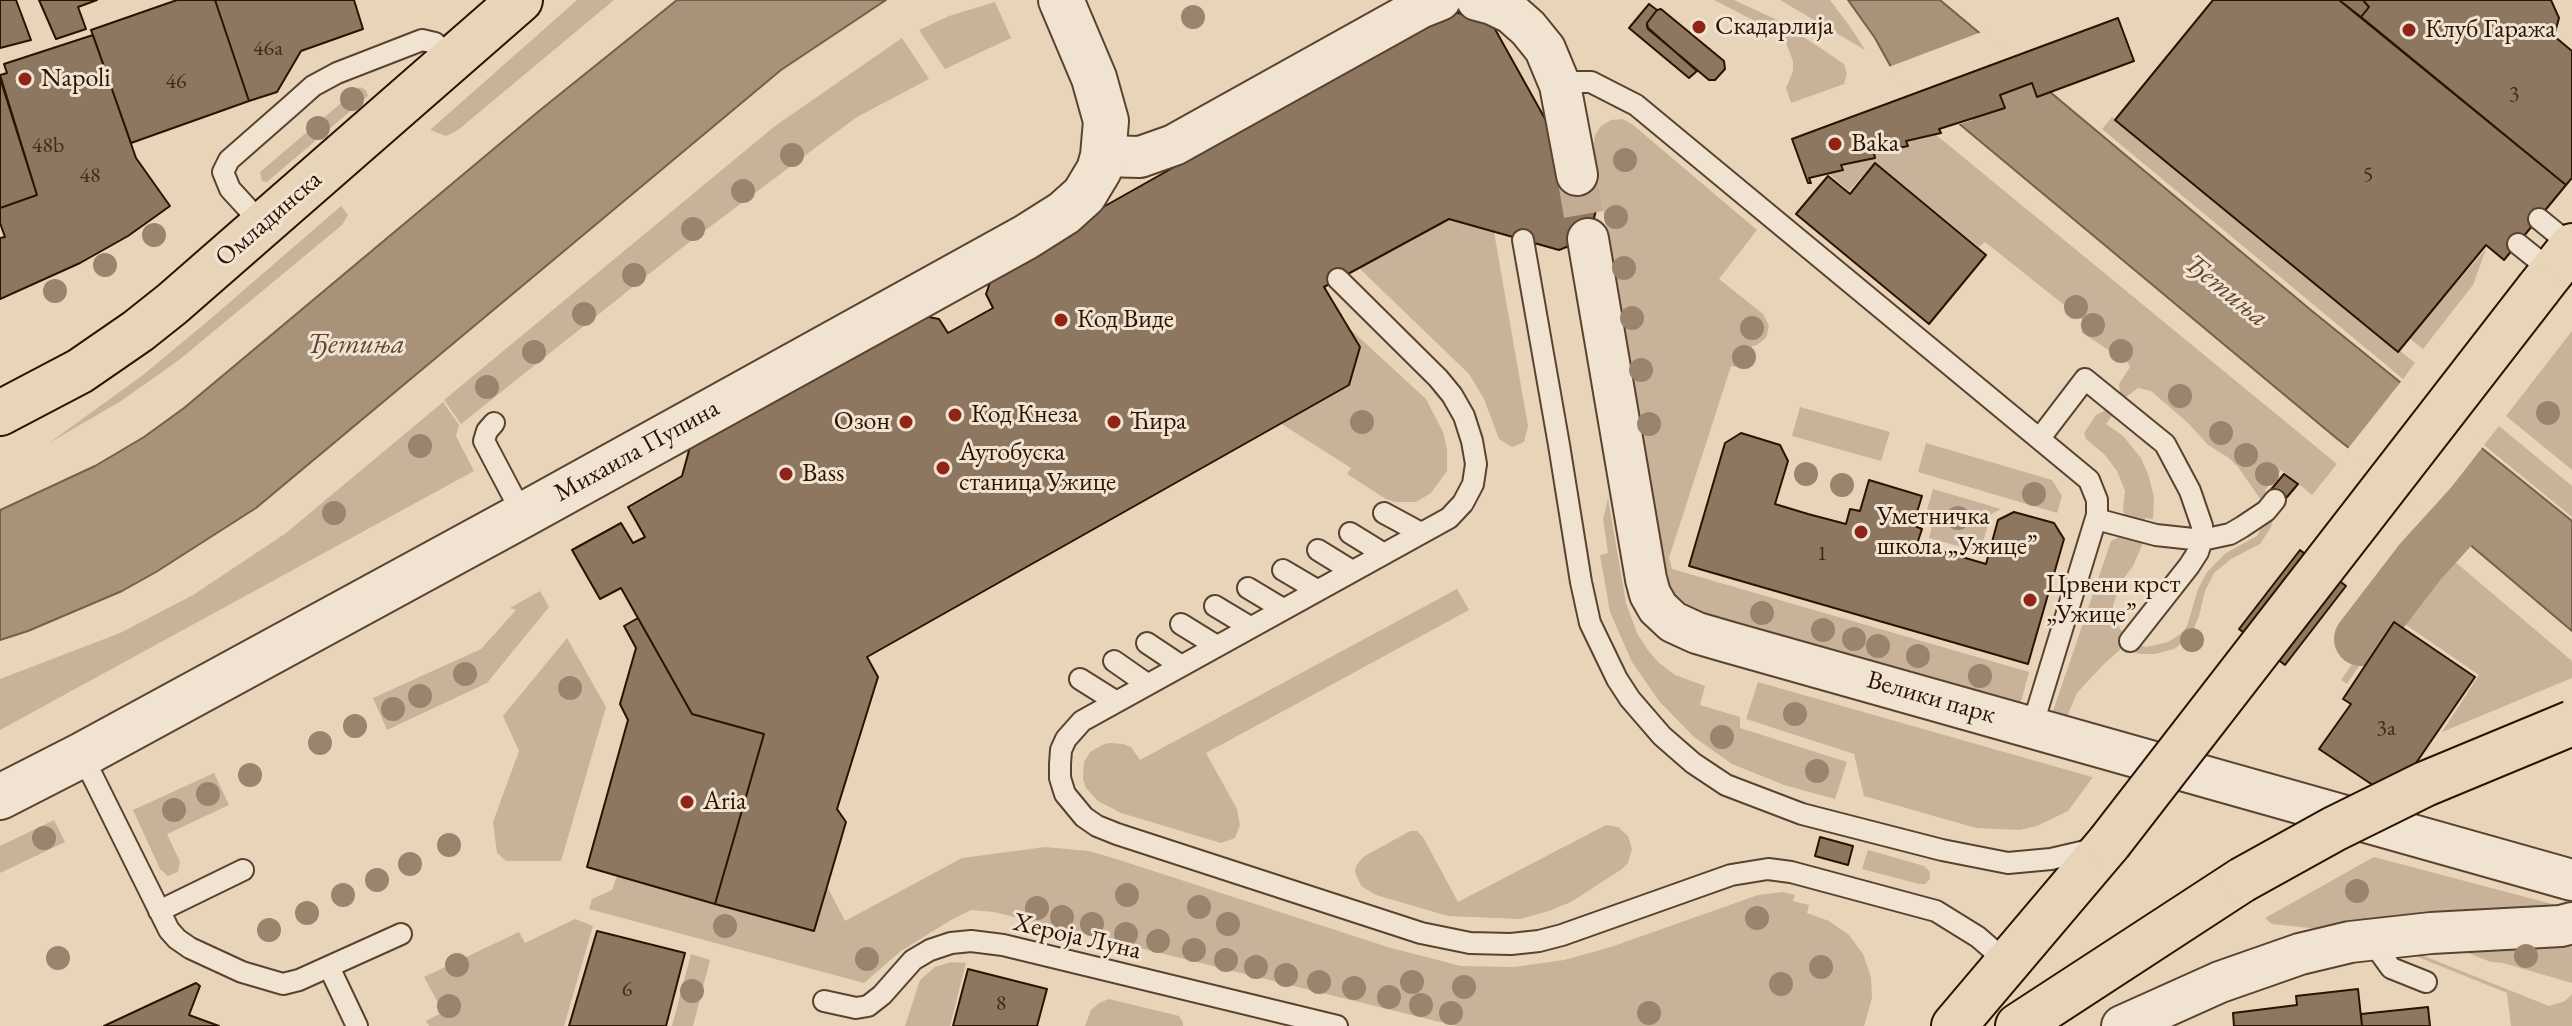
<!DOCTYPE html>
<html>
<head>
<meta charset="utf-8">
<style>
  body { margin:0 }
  canvas { display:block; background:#e8d4b9 }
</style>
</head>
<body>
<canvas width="2572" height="1026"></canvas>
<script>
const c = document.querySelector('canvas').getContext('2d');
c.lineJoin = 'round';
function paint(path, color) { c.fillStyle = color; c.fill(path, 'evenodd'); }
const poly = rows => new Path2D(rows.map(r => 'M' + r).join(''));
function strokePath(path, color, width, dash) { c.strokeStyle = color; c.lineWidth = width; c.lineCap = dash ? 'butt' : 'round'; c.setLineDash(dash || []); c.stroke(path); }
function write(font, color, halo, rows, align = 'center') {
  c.font = font + ' "EB Garamond",serif'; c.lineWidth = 6; c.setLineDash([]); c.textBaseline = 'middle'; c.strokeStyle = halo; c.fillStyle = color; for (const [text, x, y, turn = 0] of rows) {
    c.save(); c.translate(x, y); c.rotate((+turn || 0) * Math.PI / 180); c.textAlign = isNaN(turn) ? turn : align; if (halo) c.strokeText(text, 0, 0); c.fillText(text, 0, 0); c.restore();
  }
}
paint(poly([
  [577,0,614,0,458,130,446,136,430,130],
  [1714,0,1734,0,1775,19,1816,45,1844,64,1847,74,1844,84,1791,103,1786,88,1793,71,1793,61,1785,40,1778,33],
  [1780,0,1830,0,1851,28,1865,50],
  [995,2,1011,38,945,69,919,30,949,16],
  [902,38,929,79,857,117,827,139,683,247,461,424,444,400,775,126],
  [360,87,366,90,368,96,267,182,262,181,260,172],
  [2112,117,2415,363,2403,379,2102,129],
  [1623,119,1632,124,1757,230,1719,279,1763,314,1769,326,1766,338,1757,345,1752,346,1745,369,1731,366,1669,558,1672,569,2029,672,2020,705,1707,616,1692,610,1674,594,1668,583,1660,555,1593,147,1595,135,1601,126,1611,120],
  [1935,134,2337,464,2312,495,2281,470,2265,490,2274,516,2271,527,2260,544,2231,559,2214,573,2205,591,2199,616,2190,637,2174,649,2155,654,2139,654,2123,647,2104,664,2077,693,2066,719,2052,714,2111,541,2123,535,2135,520,2124,514,2123,508,2125,491,2117,471,2105,455,2086,439,2084,433,2096,415,2104,411,2120,392,2119,384,2130,367,2128,363,2081,332,2088,324,1985,242,1979,247,1875,162,1849,191,1828,173,1842,170,1841,165,1875,158,1874,153,1907,146,1906,141],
  [2138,388,2151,391,2188,423,2208,445,2229,458,2238,467,2263,503,2265,521,2257,536,2226,553,2207,572,2198,589,2187,626,2182,633,2168,642,2146,647,2134,644,2120,629,2113,612,2113,605,2121,582,2133,566,2143,543,2145,518,2153,519,2154,497,2148,474,2141,458,2123,436,2106,424,2126,397],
  [341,206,348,215,342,225,179,360,121,401,49,443,143,375,208,321],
  [1449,219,1494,232,1528,426,1524,442,1512,447,1499,439,1484,399,1469,374,1359,268],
  [2486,249,2473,285,2423,349,2409,338],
  [1350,329,1426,399,1443,432,1447,450,1447,471,1431,493,1416,502,1395,502,1386,499,1347,474,1351,468,1280,423,1349,385,1360,347],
  [2572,331,2572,470,2506,416],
  [443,402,459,425,456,436,474,471,0,730,0,679,120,633,193,595,286,533],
  [1800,407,1890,432,1881,461,1792,436],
  [2499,426,2572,486,2572,517,2484,445],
  [1926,443,2052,480,2062,496,2057,513,1918,472],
  [1933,489,2001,509,1991,514,1980,552,1929,538,1933,522,1924,520],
  [1608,498,1626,603,1637,633,1647,649,1658,662,1675,675,1705,686,1700,705,1740,717,1740,728,1847,762,1835,799,1784,785,1732,764,1694,737,1659,701,1632,662,1610,612,1600,555,1608,553,1603,519],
  [2418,530,2430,541,2376,608,2364,599],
  [2440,549,2572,661,2572,678,2442,732,2479,675,2393,616,2347,684,2341,680,2369,640],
  [1457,589,1469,610,1206,753,1237,809,1240,825,1235,838,1221,843,1121,813,1098,801,1086,788,1083,779,1084,762,1090,752,1102,745,1109,743,1123,744,1131,747,1140,760],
  [540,591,549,607,487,683,387,730,373,698,481,649,516,610,510,608],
  [567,638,606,707,561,861,506,861,497,853,493,822,519,751,503,716],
  [1758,682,2092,777,2093,777,2068,811,2037,826,2020,830,1976,828,1864,796,1854,754,1746,719],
  [214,773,229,805,167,834,180,862,178,872,168,876,160,869,133,810],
  [54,820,65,842,0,873,0,846],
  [1606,825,1618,827,1628,836,1632,849,1628,863,1622,869,1571,902,1549,911,1520,919,1448,916,1376,895,1361,886,1355,872,1356,866,1363,857,1410,831,1417,831,1423,837,1458,902],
  [1045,847,1088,851,1110,857,1391,948,1461,966,1514,967,1564,960,1611,947,1758,895,1782,892,1795,895,1793,901,1809,905,1807,913,1829,921,1849,935,1863,954,1871,977,1872,998,1864,1026,1456,1026,994,912,971,910,951,920,901,951,864,983,589,909,592,899,612,890,617,876,814,931,827,886,845,921,962,858],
  [1868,850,1924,866,1930,872,1930,879,1925,884,1919,884,1862,869],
  [2374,857,2567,908,2319,929,2272,924,2265,918],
  [575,919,593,926,564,1026,429,1026,426,1021,443,1012,424,977,519,932,525,943],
  [2572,940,2572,983,2503,963,2491,962,2460,950],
  [2409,950,2549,1006,2565,1001,2572,994,2572,1026,2511,1026,2507,993,2408,953],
  [691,954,710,960,693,1026,672,1026],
  [951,962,966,963,950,1026,905,1026,920,980,935,967],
  [1109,999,1179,1016,1183,1022,1183,1026,1085,1026,1091,1010,1099,1003]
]), '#c8b39a');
const water = poly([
  [677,0,886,0,781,70,256,508,156,572,122,591,28,631,0,640,0,510,95,466,144,437,184,408,539,111,677,0],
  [1848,0,1940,0,2312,311,2572,521,2572,631,2455,532,2335,437,1891,67,1875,38,1848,0]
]);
paint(water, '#a8927a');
strokePath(water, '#765f49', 2);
paint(poly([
  [1984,31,2054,90,2031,83,2001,95,2005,108,1972,117,1973,120,1954,126,1886,68],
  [2403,379,2485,444,2429,516,2346,451]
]), '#e8d4b9');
strokePath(poly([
  [2361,639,2420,562,2479,497]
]), '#a8927a', 54);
const building = poly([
  [0,0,16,0,31,40,0,48,0,0],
  [39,0,97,0,78,7,86,29,56,39,39,0],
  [177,0,215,0,249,101,131,143,91,30,177,0],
  [215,0,354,0,363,29,301,51,277,92,249,101,215,0],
  [2213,0,2339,0,2566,185,2504,260,2486,245,2398,352,2115,120,2213,0],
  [2339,0,2363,0,2369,7,2361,17,2339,0],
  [2551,0,2559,18,2554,36,2572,51,2572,178,2566,185,2361,17,2369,7,2363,0,2551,0],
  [1649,4,1657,10,1647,23,1647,27,1697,71,1689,78,1629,28,1649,4],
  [1661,9,1724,61,1725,69,1715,80,1709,80,1648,29,1647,23,1657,10,1661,9],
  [1451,11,1491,22,1596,210,1589,238,1559,250,1449,219,1324,287,1360,347,1349,385,867,657,878,677,837,809,846,822,814,931,715,904,764,734,692,714,621,588,600,599,572,550,621,523,633,543,645,537,628,507,682,476,693,436,913,314,939,319,948,333,993,308,986,294,995,268,1451,11],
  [2118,18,2134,61,2037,97,2032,83,2000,95,2005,108,1939,129,1941,133,1906,141,1908,146,1874,153,1875,158,1841,165,1843,170,1809,178,1811,183,1808,183,1792,139,2118,18],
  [93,35,136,158,170,206,128,236,80,263,0,299,0,238,5,237,0,223,0,208,37,195,0,75,7,73,4,64,93,35],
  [0,78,37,195,0,208,0,78],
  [1875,163,1986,255,1929,324,1796,214,1828,176,1850,194,1875,163],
  [1741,433,1780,445,1788,461,1775,504,1808,514,1846,524,1850,509,1860,511,1869,480,1922,496,1913,525,1922,529,1917,544,1986,564,1998,520,2014,512,2054,523,2064,539,2028,664,1689,566,1725,443,1741,433],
  [2284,474,2298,484,2282,503,2269,492,2284,474],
  [2300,550,2346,586,2285,665,2239,629,2300,550],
  [638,618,692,714,764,734,715,904,587,867,628,720,620,704,636,648,624,626,638,618],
  [2394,622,2475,677,2392,798,2319,749,2351,704,2343,699,2394,622],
  [1820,837,1853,846,1848,865,1815,856,1820,837],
  [597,931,685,953,666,1026,569,1026,597,931],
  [968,969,1047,989,1037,1026,953,1026,968,969],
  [196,983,200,986,189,1015,219,1026,104,1026,196,983],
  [2358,989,2362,1026,2234,1026,2233,1013,2297,1005,2296,996,2358,989],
  [2428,1007,2430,1026,2362,1026,2361,1014,2428,1007]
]);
paint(building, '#8e7760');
strokePath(building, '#2c1200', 2);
strokePath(poly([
  [1577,175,1588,239]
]), '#c2ad94', 40, [40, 20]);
const service = poly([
  [1560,85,1574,82,1591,82,1636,105,2089,480,2097,500,2097,515,2032,727],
  [2539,219,2572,246],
  [263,225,230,189,223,172,229,160,294,103,313,86,337,73,422,40,435,43,452,60],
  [1523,240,1559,445,1581,582,1590,623,1617,679,1630,699,1662,736,1693,763,1726,785,1802,814,1942,850,2008,863,2051,859,2094,849],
  [2518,244,2553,272],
  [1338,279,1438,378,1452,395,1464,416,1472,441,1476,464,1473,484,1463,503,1449,518,1082,721,1066,739,1061,750,1060,764,1060,778,1065,794,1084,817,1097,826,1117,834,1421,933,1470,943,1511,944,1539,941,1562,935,1731,875,1768,869,1791,872,1936,911,1978,937,2008,963],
  [494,423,487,431,484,441,523,515],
  [2040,438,2085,379,2165,444,2190,491,2202,526,2202,540,2198,552,2189,566,2130,641],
  [1384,513,1421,533],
  [2096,519,2156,535,2202,540,2230,534,2242,527,2266,511,2275,500],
  [1350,533,1384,554],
  [1318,550,1352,571],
  [1283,570,1317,590],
  [1248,588,1283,609],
  [1215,606,1250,627],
  [1181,624,1215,645],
  [1147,643,1180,665],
  [1114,661,1147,684],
  [1080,679,1115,701],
  [82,755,169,930,177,939,190,948,242,972,283,984,299,980,401,934],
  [159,911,243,870],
  [2375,938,2378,950,2391,968,2426,982],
  [329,967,357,1026],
  [824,1001,856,1008,868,1006,882,995,913,960,930,950,951,943,971,941,1003,945,1337,1026]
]);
const minor = poly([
  [1477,0,1492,4,1511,13,1528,28,1545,49,1560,85,1577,175],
  [1103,156,1140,157,1174,145,1420,8,1440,0],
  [1588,239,1646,579,1650,594,1658,608,1673,622,1697,633,1728,642,2572,880],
  [2122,1026,2220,982,2300,954,2350,942,2431,933,2561,926,2572,923]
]);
const tertiary = poly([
  [0,797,82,755,523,515,1026,237,1064,213,1084,195,1099,170,1103,156,1106,121,1094,78,1061,0]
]);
const primary = poly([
  [2539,288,2572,246],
  [0,413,80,371,138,331,172,304,520,0],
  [1954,1026,2109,843],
  [2018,1026,2242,880]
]);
strokePath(service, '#5b422e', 24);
strokePath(minor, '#5b422e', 44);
strokePath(tertiary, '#5b422e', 48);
strokePath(primary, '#2c1200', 48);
strokePath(service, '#f0e3d2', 20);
strokePath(minor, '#f0e3d2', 40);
strokePath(tertiary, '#f0e3d2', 44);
strokePath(primary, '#e8d4b9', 44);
const primaryBridge = poly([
  [2109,843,2539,288],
  [2242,880,2334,829,2425,784,2572,723]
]);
strokePath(primaryBridge, '#2c1200', 48, []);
strokePath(primaryBridge, '#e8d4b9', 44);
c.fillStyle = '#9a846d';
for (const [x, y] of [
  [1193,17],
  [352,99],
  [318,128],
  [792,155],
  [1625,160],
  [743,191],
  [1616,217],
  [693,229],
  [154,235],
  [105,265],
  [1624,268],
  [634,275],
  [55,291],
  [2076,307],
  [584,314],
  [1632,318],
  [2093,325],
  [1752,328],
  [2121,351],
  [534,352],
  [1744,357],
  [1641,370],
  [487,387],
  [2180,396],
  [2548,413],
  [1362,422],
  [1649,424],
  [2221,433],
  [420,446],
  [2246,455],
  [1806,474],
  [2267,474],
  [1842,485],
  [2034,494],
  [334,513],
  [1958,518],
  [1762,613],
  [1823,630],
  [1854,639],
  [2192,640],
  [1878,646],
  [1918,656],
  [465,674],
  [1980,676],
  [570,688],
  [420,696],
  [393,709],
  [1795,714],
  [355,726],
  [1722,737],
  [320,743],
  [1817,771],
  [250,775],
  [208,794],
  [174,810],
  [44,838],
  [449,845],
  [410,864],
  [377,880],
  [2357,891],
  [343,895],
  [1127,895],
  [1199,907],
  [1037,908],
  [307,913],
  [1062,917],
  [1757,918],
  [1092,924],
  [1228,924],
  [725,926],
  [269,930],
  [1126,934],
  [1158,941],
  [1194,950],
  [2526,956],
  [58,958],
  [867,959],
  [1226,960],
  [457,965],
  [1256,967],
  [1821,967],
  [1286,975],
  [1319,982],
  [1412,982],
  [1781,984],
  [1464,987],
  [1354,988],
  [692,991],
  [1389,997],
  [1421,1005],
  [449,1006],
  [1451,1013],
  [1649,1013]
]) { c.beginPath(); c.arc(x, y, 12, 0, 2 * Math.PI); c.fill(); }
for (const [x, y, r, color] of [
  [1699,27,8,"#8f2418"],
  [2409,30,8,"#8f2418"],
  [25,79,8,"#8f2418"],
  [1835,144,8,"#8f2418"],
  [1061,320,8,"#8f2418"],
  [955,415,8,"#8f2418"],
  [906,422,8,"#8f2418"],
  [1114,422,8,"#8f2418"],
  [943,468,8,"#8f2418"],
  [786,474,8,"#8f2418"],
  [1861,532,8,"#8f2418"],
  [2030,600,8,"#8f2418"],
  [687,802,8,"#8f2418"]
]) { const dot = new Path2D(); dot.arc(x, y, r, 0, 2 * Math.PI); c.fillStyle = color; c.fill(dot); strokePath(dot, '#f0e3d2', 3); }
write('22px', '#442b18', null, [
  ["46a",268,49],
  ["46",176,82],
  ["3",2514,95],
  ["48b",48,146],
  ["5",2368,175],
  ["48",90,176],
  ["1",1822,554],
  ["3a",2386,729],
  ["6",627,990],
  ["8",1001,1004]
]);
write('26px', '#2c1200', '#f0e3d2', [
  ["Скадарлија",1715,27],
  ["Клуб Гаража",2425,30],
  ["Napoli",41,79],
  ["Baka",1851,144],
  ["Код Виде",1077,320],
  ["Код Кнеза",971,415],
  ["Озон",890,422,"right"],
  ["Ћира",1130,422],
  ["Аутобуска",959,453],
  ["станица Ужице",959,483],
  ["Bass",802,474],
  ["Уметничка",1877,517],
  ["школа „Ужице”",1877,547],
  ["Црвени крст",2046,585],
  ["„Ужице”",2046,615],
  ["Aria",703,802]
], 'left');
write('26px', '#2c1200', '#f0e3d2', [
  ["Омладинска",269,219,-41],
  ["Михаила Пупина",637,451,-29],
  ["Велики парк",1931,698,16],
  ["Хероја Луна",1077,937,13]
]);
write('italic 28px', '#5e4531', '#f0e3d2', [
  ["Ђетиња",2226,291,39],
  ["Ђетиња",356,345]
]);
</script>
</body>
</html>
